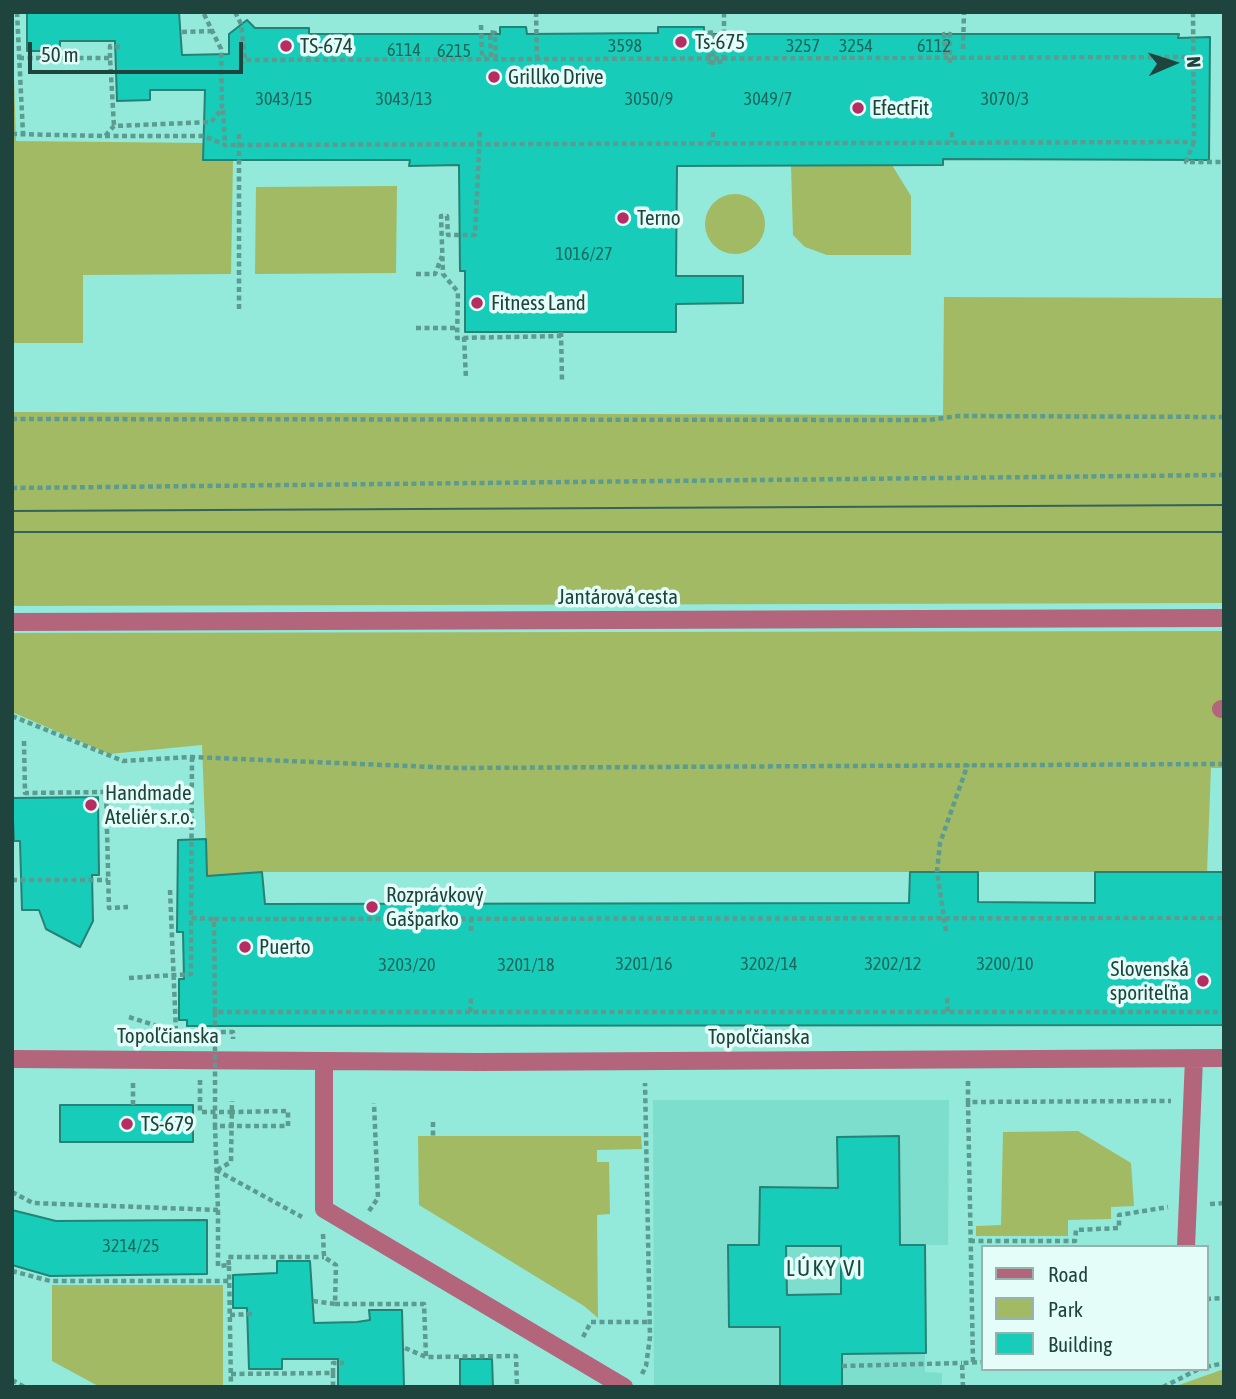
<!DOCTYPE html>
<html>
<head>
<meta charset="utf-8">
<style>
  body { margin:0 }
  #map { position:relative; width:1236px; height:1399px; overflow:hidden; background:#93e9da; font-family:"Asap Condensed",sans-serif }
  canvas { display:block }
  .frame { position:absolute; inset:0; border:14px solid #1f433d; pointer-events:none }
  .legend { position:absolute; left:981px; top:1245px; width:228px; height:126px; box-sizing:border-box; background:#e5fdf8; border:2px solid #96b3ad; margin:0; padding:9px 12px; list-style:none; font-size:21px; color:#1f433d }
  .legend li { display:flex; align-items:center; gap:14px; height:35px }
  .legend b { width:35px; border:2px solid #96b3ad }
  .north { position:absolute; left:1138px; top:28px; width:70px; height:70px; -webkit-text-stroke:5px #e5fdf8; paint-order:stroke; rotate:87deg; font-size:19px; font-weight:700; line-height:28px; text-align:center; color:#1f433d }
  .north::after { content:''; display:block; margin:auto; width:24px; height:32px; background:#1f433d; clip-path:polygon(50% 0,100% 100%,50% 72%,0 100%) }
  .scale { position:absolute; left:28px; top:42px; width:215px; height:32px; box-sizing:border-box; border:4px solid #1f433d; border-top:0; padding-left:9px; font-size:21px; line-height:24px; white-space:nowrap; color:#1f433d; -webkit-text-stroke:5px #e5fdf8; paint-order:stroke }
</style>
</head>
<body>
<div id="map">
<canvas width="1236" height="1399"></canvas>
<div class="frame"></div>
<ul class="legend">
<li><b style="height:9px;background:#b2657b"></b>Road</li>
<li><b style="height:19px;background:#a2ba64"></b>Park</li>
<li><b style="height:19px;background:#17cdb9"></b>Building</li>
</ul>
<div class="north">N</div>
<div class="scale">50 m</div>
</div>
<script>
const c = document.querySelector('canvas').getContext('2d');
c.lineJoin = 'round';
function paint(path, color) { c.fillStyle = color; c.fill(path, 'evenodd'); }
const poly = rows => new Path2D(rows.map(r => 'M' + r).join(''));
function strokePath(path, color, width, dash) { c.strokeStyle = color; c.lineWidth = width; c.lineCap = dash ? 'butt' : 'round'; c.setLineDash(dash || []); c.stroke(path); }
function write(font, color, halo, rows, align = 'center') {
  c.font = font + ' "Asap Condensed",sans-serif'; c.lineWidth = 7; c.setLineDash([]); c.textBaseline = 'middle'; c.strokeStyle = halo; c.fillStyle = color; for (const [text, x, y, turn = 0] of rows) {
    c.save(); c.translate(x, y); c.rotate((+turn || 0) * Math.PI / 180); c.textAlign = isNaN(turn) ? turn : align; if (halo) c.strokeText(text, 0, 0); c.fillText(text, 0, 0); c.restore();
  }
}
paint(poly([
  [653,1100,949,1100,948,1245,925,1245,925,1372,942,1373,942,1387,654,1387]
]), '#7ddece');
paint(poly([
  [12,13,16,141,203,143,203,160,233,160,231,274,83,275,83,343,12,343],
  [791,165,892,165,911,196,911,255,827,255,805,247,793,235],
  [397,186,396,273,255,274,256,187],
  '705 224a30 30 0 1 1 60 0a30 30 0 1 1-60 0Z',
  [944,297,1224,298,1224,603,12,606,12,412,943,415],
  [1224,631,1224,768,1211,768,1207,872,1147,872,1147,903,1131,872,262,872,207,876,202,745,109,754,12,712,12,633],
  [1078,1131,1131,1163,1134,1206,1111,1207,1111,1219,1068,1220,1068,1236,976,1236,976,1226,1001,1225,1003,1132],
  [418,1136,641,1136,642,1149,597,1150,597,1162,609,1162,610,1214,597,1215,598,1318,584,1306,419,1205],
  [52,1285,223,1285,223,1387,100,1387,52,1361],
  [1224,1369,1224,1387,1176,1387,1179,1385]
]), '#a2ba64');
const building = poly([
  [27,12,179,12,182,55,229,54,229,34,247,20,255,28,309,28,309,34,500,34,500,27,526,27,527,34,658,33,658,27,704,27,704,34,1179,34,1178,38,1210,37,1209,160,943,159,943,165,677,166,676,276,743,276,743,303,676,304,676,332,465,332,465,271,460,271,459,165,409,166,410,160,203,160,205,90,150,90,150,100,117,101,115,41,60,41,60,51,27,51,27,12],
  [98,797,99,875,92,875,93,921,80,947,46,929,39,910,22,910,20,841,14,841,12,798,98,797],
  [206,839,207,876,262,872,265,904,909,903,910,872,978,872,978,902,1095,903,1095,872,1224,872,1224,1025,187,1026,187,1020,179,1020,179,979,184,979,183,932,177,932,178,840,206,839],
  [60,1105,193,1105,193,1142,60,1142,60,1105],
  [899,1136,900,1245,925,1245,926,1353,842,1354,842,1387,780,1387,780,1327,729,1327,728,1245,759,1245,760,1187,838,1188,837,1137,899,1136],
  [786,1246,841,1246,841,1294,787,1295,786,1246],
  [12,1210,56,1221,207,1220,207,1274,50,1276,12,1265,12,1210],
  [277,1261,310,1261,314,1323,357,1322,370,1320,369,1310,402,1310,404,1387,338,1387,338,1359,282,1359,282,1369,249,1369,247,1308,233,1308,233,1275,277,1273,277,1261],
  [460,1359,492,1359,493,1387,460,1387,460,1359]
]);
paint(building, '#17cdb9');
strokePath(building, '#268275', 2);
strokePath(poly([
  [17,12,23,134],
  [235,12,241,24,245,60],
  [536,12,537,60],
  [481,25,482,57,486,57],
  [182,32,212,31],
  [963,49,964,12],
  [945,55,944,34,950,34,950,65],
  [491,57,490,32,495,33,496,60],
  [19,58,110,58,114,126],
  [110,58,110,46,121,47],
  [240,65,245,60,1193,57],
  [713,65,713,59,714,32,708,33,709,62,724,62,724,12],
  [223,110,225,145],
  [480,132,475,235,448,235,447,216,441,216,443,274,458,292,457,338,561,336],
  [713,132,713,142],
  [952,132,952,142],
  [12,134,105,136,114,126,211,122,222,109,221,49,203,12],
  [105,136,204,136,225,145,1194,142,1193,12],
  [1194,142,1186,162,1224,162],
  [416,274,435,274,442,256],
  [239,309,239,133],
  [416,328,458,328],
  [561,332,562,380],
  [464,337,466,379],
  [12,419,929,420,958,416,1224,417],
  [12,488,1224,475],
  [12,716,123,761,192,757,457,768,1224,764],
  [24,741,25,793,106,792,109,908,128,907],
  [192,757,191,918,214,919,215,1012,1224,1012],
  [12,880,108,880],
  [170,890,176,1032,233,1032,233,1039],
  [214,919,1224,918],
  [471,931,471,919],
  [946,931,937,872,940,843,968,764],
  [129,978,191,974,191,918],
  [947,998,948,1012],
  [470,1012,471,998],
  [129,1017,176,1032],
  [200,1080,200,1112,232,1112],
  [968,1081,968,1102,1171,1101],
  [968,1102,973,1362],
  [133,1105,133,1081],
  [433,1122,433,1137],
  [216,1170,302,1217],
  [217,1170,231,1162,232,1101],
  [12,1192,33,1203,218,1210,215,1126],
  [1210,1204,1224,1203],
  [218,1210,218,1266,229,1265,231,1387],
  [369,1211,378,1198,374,1103],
  [323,1234,324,1257,336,1265,335,1304,424,1304,426,1357,516,1356,517,1387],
  [970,1241,1075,1241,1076,1230,1119,1228,1119,1215,1168,1207],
  [229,1265,228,1257,324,1257],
  [12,1271,50,1281,229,1281],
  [1206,1299,1224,1298],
  [313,1301,335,1304],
  [230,1315,252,1314],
  [583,1337,591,1322,650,1322],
  [405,1348,426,1357],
  [842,1366,962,1363],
  [1206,1367,1224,1363],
  [333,1373,333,1363,344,1363],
  [231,1374,333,1373,333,1387],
  [642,1374,646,1366,650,1337,645,1083],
  [12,1380,24,1387],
  [963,1387,962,1363,982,1362],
  [1163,1387,1199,1369]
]), '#5c9b90', 4.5, [5, 3.5]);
strokePath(poly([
  [12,622,1224,618],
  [1221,709,1224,709],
  [12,1059,480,1062,1224,1058],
  [324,1061,324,1209,624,1387],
  [1186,1247,1194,1059]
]), '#b2657b', 18);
strokePath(poly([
  [12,511,1224,505],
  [12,532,1224,532]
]), '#35635b', 2);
strokePath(poly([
  [215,1012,215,1126,288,1126,288,1111,232,1112]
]), '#5c9b90', 4.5, [5, 3.5]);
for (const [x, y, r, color] of [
  [681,42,7,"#b82c64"],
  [286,46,7,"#b82c64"],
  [494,77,7,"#b82c64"],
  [858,108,7,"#b82c64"],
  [623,218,7,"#b82c64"],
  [477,303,7,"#b82c64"],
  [91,805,7,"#b82c64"],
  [372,907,7,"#b82c64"],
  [245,947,7,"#b82c64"],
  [1203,981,7,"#b82c64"],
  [127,1124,7,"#b82c64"]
]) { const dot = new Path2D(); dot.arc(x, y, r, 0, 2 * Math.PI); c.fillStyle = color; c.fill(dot); strokePath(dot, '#e5fdf8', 2.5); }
write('18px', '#1d665c', null, [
  ["3598",625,46],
  ["3257",803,46],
  ["3254",856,46],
  ["6112",934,46],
  ["6114",404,50],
  ["6215",454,51],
  ["3043/15",284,99],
  ["3043/13",404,99],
  ["3050/9",649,99],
  ["3049/7",768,99],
  ["3070/3",1005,99],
  ["1016/27",584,254],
  ["3201/16",644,964],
  ["3202/14",769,964],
  ["3202/12",893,964],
  ["3200/10",1005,964],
  ["3203/20",407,965],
  ["3201/18",526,965],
  ["3214/25",131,1246]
]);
write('21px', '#1f433d', '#e5fdf8', [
  ["Ts-675",695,42],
  ["TS-674",300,46],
  ["Grillko Drive",508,77],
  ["EfectFit",872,108],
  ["Terno",637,218],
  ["Fitness Land",491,303],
  ["Handmade",105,793],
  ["Ateliér s.r.o.",105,817],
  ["Rozprávkový",386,895],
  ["Gašparko",386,919],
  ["Puerto",259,947],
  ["Slovenská",1189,969,"right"],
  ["sporiteľňa",1189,993,"right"],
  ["TS-679",141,1124]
], 'left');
write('21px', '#1f433d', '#e5fdf8', [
  ["Jantárová cesta",618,597],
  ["Topoľčianska",168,1036],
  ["Topoľčianska",759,1037]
]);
c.letterSpacing = '2px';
write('23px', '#1a4841', '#e5fdf8', [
  ["LÚKY VI",825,1269]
]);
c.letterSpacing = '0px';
</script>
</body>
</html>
